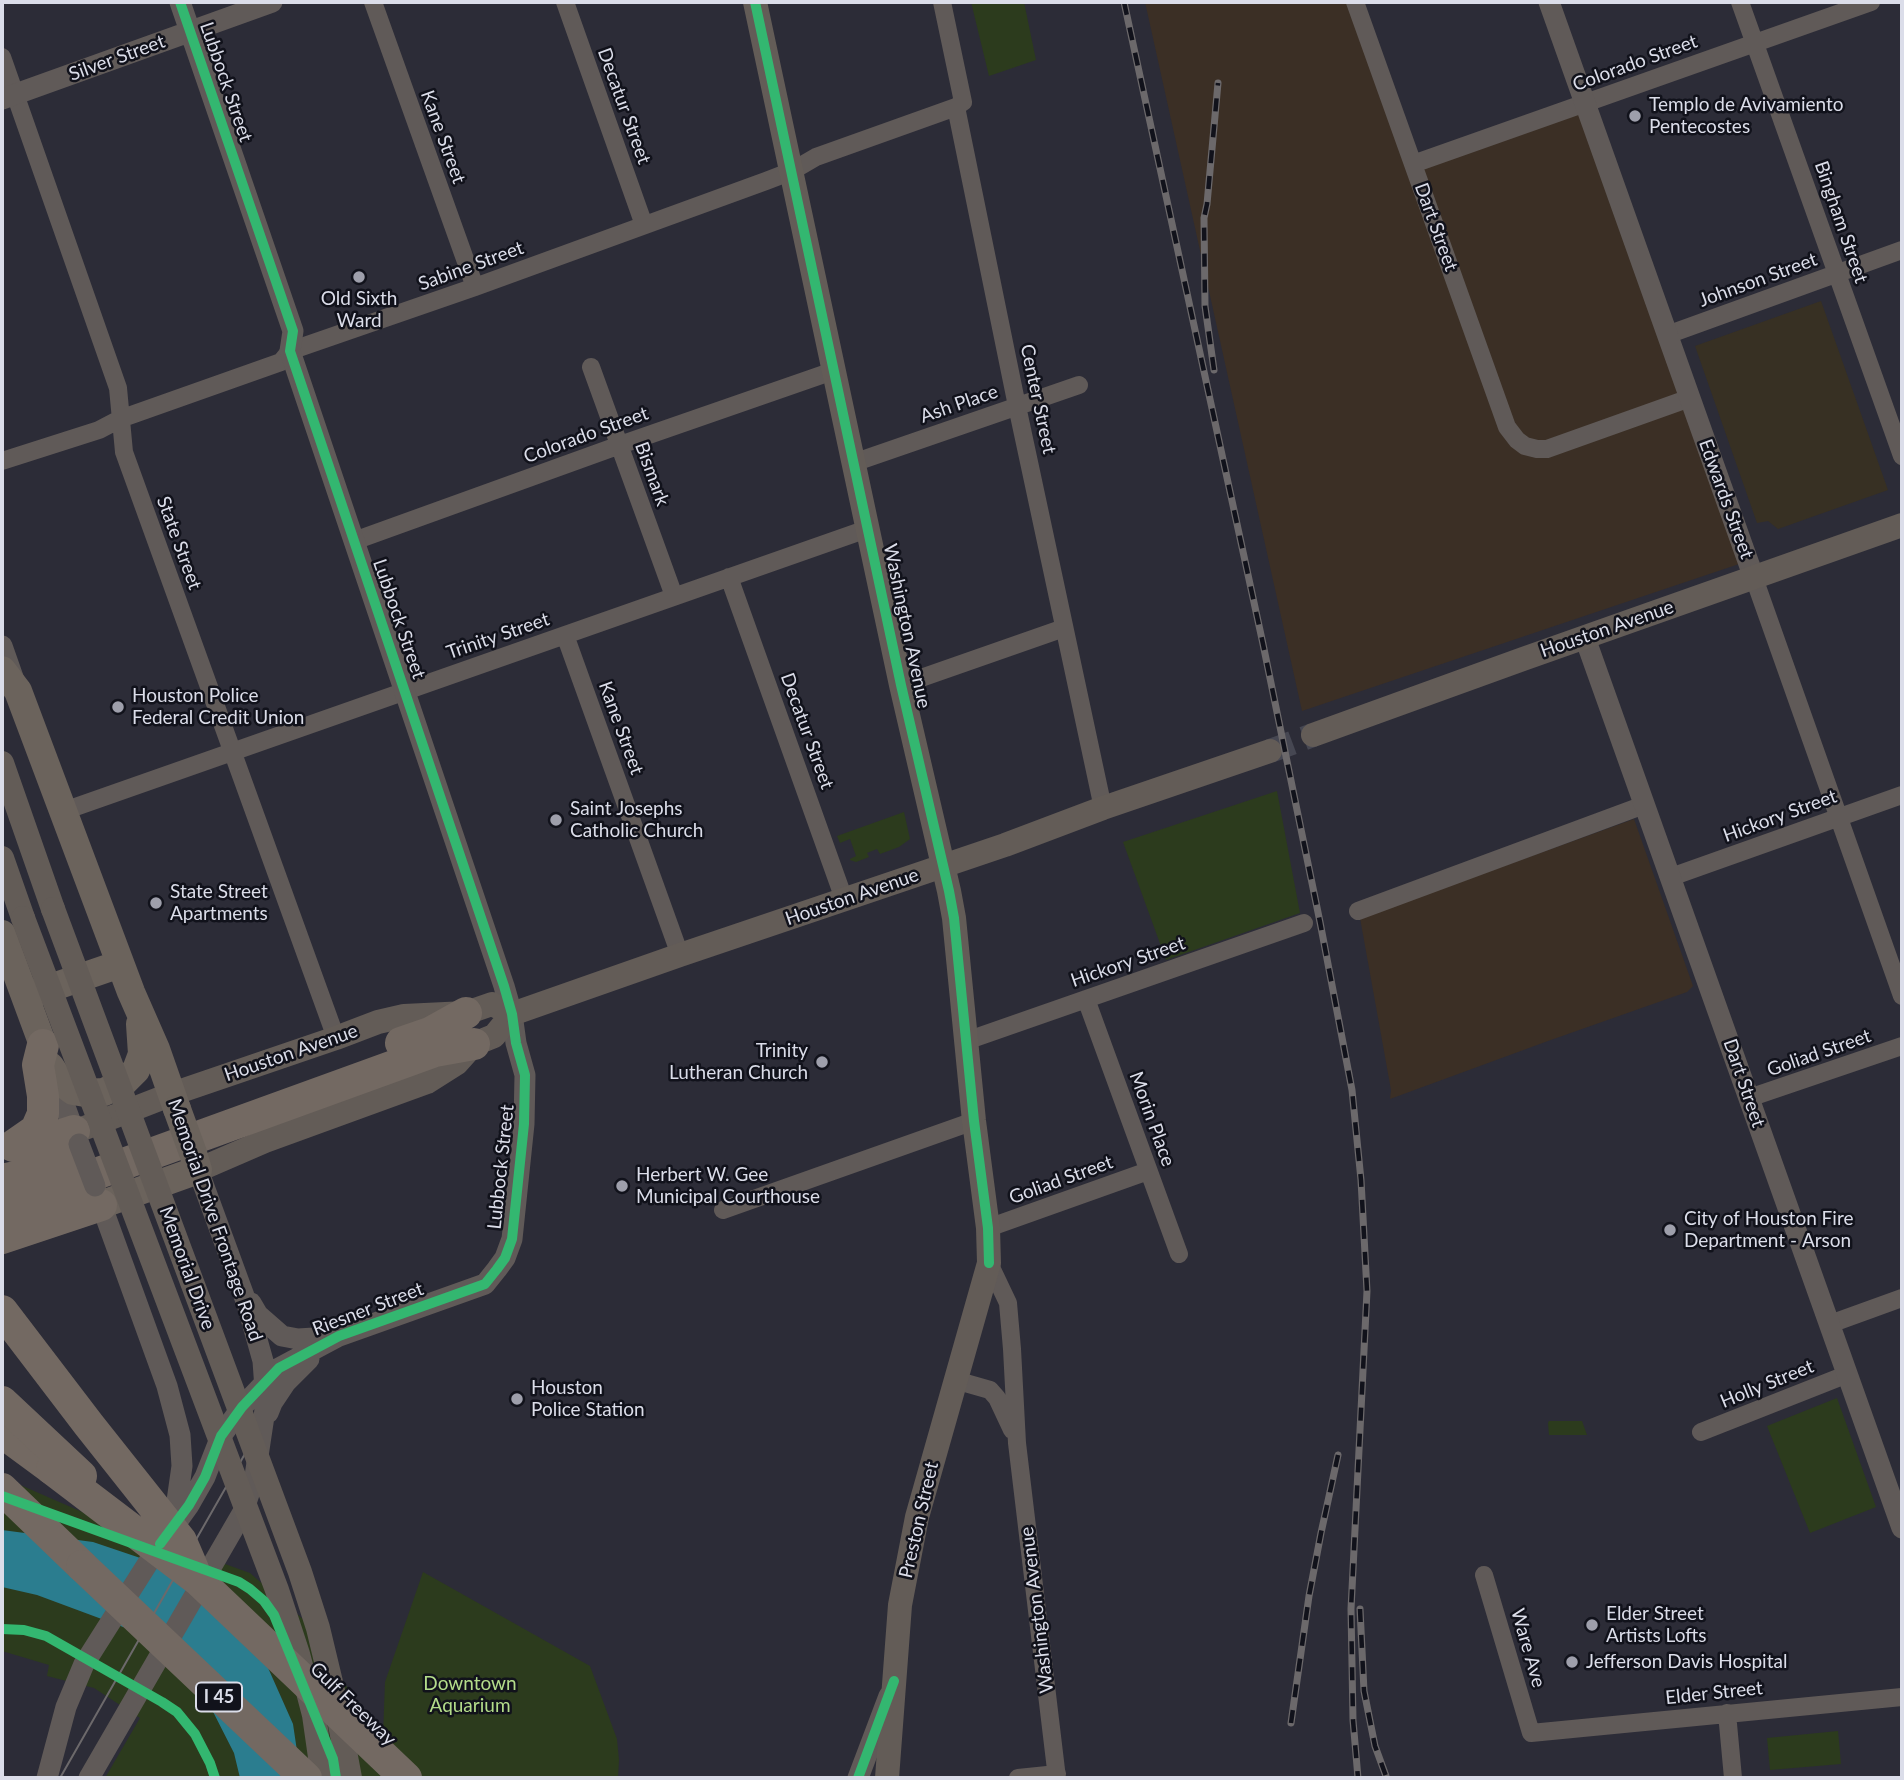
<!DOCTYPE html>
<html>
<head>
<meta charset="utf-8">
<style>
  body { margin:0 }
  #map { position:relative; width:1904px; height:1780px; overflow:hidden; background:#2c2c37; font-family:Lato,sans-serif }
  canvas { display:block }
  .frame { position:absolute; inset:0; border:4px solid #dbdde9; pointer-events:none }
</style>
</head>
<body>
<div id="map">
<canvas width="1904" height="1780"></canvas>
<div class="frame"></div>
</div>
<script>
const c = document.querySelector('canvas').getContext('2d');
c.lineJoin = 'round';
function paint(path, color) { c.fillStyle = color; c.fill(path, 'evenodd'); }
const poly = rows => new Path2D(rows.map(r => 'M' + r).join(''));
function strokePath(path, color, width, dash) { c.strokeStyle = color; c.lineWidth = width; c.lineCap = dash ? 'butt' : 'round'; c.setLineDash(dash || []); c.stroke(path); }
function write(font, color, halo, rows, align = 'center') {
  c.font = font + ' Lato,sans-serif'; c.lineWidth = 5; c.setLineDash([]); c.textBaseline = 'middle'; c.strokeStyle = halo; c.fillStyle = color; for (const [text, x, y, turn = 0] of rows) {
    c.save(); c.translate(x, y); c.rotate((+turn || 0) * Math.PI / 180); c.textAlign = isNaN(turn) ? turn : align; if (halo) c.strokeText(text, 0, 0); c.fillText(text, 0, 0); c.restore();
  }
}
paint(poly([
  [1145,2,1350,2,1410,169,1582,109,1745,562,1302,711],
  [1634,819,1693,986,1687,992,1548,1041,1390,1099,1391,1090,1360,918]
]), '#3b2f25');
paint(poly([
  [1821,301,1888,490,1778,529,1768,521,1757,523,1695,346]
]), '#373023');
paint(poly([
  [971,2,1024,2,1036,60,989,76],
  [1277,791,1300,913,1166,960,1123,842],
  [904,812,910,839,899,847,880,854,877,849,867,853,869,857,856,862,850,860,850,859,856,856,850,839,840,843,837,836],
  [1837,1398,1876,1507,1810,1533,1767,1426],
  [1549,1421,1582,1421,1587,1435,1549,1435,1548,1423],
  [2,1477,89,1515,250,1573,304,1620,347,1687,356,1714,383,1736,385,1682,423,1572,590,1666,617,1739,619,1760,618,1778,105,1778,140,1718,94,1688,47,1676,49,1665,2,1651],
  [1838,1731,1841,1764,1770,1770,1767,1738]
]), '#2c3b1d');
paint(poly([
  [2,1530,93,1542,164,1566,265,1661,293,1724,301,1778,240,1778,234,1753,206,1698,142,1634,37,1595,2,1587]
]), '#2b7d8f');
strokePath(poly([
  [1270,751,1313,735]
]), '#464752', 24, [24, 12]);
strokePath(poly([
  [373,2,475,287],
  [565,2,644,225],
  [942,2,963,102,956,107,1017,406,1103,808],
  [1355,2,1507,427,1517,440,1525,446,1537,449,1547,449,1690,398],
  [1740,2,1902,456],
  [2,57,118,388,124,452,336,1038],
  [1413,164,1871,2],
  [1667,335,1902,250],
  [591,367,674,596],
  [2,461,99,430,120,419,281,362,290,351,475,287,766,181,792,171,816,157,956,107],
  [853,463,1079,385],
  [354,541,620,445,833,371],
  [729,577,844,899],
  [1754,578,1902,996],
  [565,635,680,955],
  [901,685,1064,628],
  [64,811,867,529],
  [1671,877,1902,795],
  [1358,911,1644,805],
  [1086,999,1179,1254],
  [966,1041,1304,923],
  [1749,1098,1902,1046],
  [723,1210,974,1121],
  [988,1228,1148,1171],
  [989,1263,1008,1303,1012,1349,1017,1443,1057,1778],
  [1830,1324,1902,1298],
  [955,1380,990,1390,997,1398,1012,1430],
  [1701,1432,1848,1374],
  [1484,1575,1531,1733,1902,1697],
  [1727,1713,1733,1778],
  [1018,1778,1057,1774]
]), '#605a58', 18);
strokePath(poly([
  [1549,2,1754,578],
  [2,99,272,2],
  [1585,638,1902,1528],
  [2,646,15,683],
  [53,1074,78,1142],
  [251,1303,258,1315,282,1336,298,1339,330,1337],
  [268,1413,272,1403,286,1382,309,1359],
  [166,1537,189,1505,205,1477,221,1436,242,1407,279,1368,339,1336,485,1284,497,1269,505,1258,512,1239,524,1124,525,1075,516,1043,512,1014,504,986,290,351,293,331,180,2],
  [47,1778,66,1707,84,1664,160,1544,172,1519,177,1501,182,1466,180,1435,167,1386,97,1193],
  [89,1778,243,1512,255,1476,266,1403,263,1361,247,1304,198,1170],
  [858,1778,889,1696]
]), '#605a58', 21);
strokePath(poly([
  [755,2,901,685,949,891,954,918,974,1121,988,1228,989,1263,917,1517,900,1605,887,1778],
  [1313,735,1523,659,1902,525],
  [2,763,53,909],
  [2,858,23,918],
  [82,1129,172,1094,336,1038,378,1022,404,1016,466,1013,492,1004,512,1014],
  [198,1170,265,1141,427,1082,457,1063,474,1044,494,1036,512,1014,680,955,1005,845,1103,808,1270,751]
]), '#635c57', 24);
strokePath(poly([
  [2,670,18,691,131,992,156,1049,177,1109],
  [2,934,43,1045],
  [27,996,120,964],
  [50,1066,61,1082,73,1091,85,1093,104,1092,123,1083,136,1070,142,1054,140,1024],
  [103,1204,198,1170,193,1153]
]), '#6b635c', 28);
strokePath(poly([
  [401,1043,430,1033,466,1013],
  [13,1146,36,1130,43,1114,43,1096,38,1065,43,1045],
  [15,1146,37,1143,74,1131],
  [2,1180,51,1169,75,1160],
  [2,1208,435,1051,474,1044],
  [2,1238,101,1205],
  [2,1432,52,1469],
  [2,1489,82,1566]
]), '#736962', 32);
strokePath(poly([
  [60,1778,246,1452]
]), '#6c696b', 2);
const rail = poly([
  [1124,2,1263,644,1320,922,1352,1090,1361,1180,1367,1291,1351,1609,1353,1720,1358,1778],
  [1214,370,1205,306,1204,218,1207,204,1218,83],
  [1360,1609,1364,1691,1375,1746,1386,1776],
  [1291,1723,1309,1596,1321,1533,1338,1455]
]);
strokePath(rail, '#6c696b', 7);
strokePath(rail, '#11121b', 4.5, [13]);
strokePath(poly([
  [79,1144,95,1186]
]), '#605a58', 21);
strokePath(poly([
  [53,909,300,1572,318,1628,336,1703,350,1778],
  [23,918,277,1590,298,1654,314,1715,323,1778]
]), '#635c57', 24);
strokePath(poly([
  [177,1109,193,1153]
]), '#6b635c', 28);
strokePath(poly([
  [2,1311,89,1425,181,1541,193,1569],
  [2,1402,81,1476],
  [52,1469,198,1580,406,1778],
  [82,1566,306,1778]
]), '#736962', 32);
strokePath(poly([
  [755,2,901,685,949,891,954,918,974,1121,988,1228,989,1263],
  [2,1496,239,1582,250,1589,264,1601,274,1615,333,1759,336,1778],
  [160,1544,189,1505,205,1477,221,1436,242,1407,279,1368,339,1336,485,1284,497,1269,505,1258,512,1239,524,1124,525,1075,516,1043,512,1014,504,986,290,351,293,331,180,2],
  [2,1629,24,1630,46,1636,162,1702,177,1712,195,1734,210,1763,215,1778],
  [858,1778,894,1681]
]), '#33b770', 10);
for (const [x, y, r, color] of [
  [1635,116,7,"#9e9fab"],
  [359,277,7,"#9e9fab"],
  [118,707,7,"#9e9fab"],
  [556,820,7,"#9e9fab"],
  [156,903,7,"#9e9fab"],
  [822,1062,7,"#9e9fab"],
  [622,1186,7,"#9e9fab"],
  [1670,1230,7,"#9e9fab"],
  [517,1399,7,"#9e9fab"],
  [1592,1625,7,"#9e9fab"],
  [1572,1662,7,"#9e9fab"]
]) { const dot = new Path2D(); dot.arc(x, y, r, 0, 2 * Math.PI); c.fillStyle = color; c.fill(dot); strokePath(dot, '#11121b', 2.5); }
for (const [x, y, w] of [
  [219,1697,46]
]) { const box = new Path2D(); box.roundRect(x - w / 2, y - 14.5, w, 29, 5); c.fillStyle = '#11121b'; c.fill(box); strokePath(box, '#dbdde9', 2); }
write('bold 18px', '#dbdde9', null, [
  ["I 45",219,1697]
]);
write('19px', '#dbdde9', '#11121b', [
  ["Silver Street",117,58,-20],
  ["Colorado Street",1635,63,-20],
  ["Lubbock Street",226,82,71],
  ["Decatur Street",624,106,70],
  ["Kane Street",443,137,70],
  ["Bingham Street",1841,222,71],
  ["Dart Street",1436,227,70],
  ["Sabine Street",471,266,-20],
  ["Johnson Street",1758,280,-20],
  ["Center Street",1038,399,78],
  ["Ash Place",959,404,-19],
  ["Colorado Street",586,435,-20],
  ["Bismark",652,474,70],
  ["Edwards Street",1726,499,70],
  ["State Street",179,543,70],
  ["Lubbock Street",399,619,71],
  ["Washington Avenue",907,626,78],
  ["Houston Avenue",1607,629,-19],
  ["Trinity Street",498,636,-19],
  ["Kane Street",621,728,70],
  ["Decatur Street",807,731,70],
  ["Hickory Street",1780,816,-20],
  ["Houston Avenue",852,897,-19],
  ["Hickory Street",1128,962,-19],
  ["Houston Avenue",291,1053,-19],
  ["Goliad Street",1819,1053,-19],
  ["Dart Street",1744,1083,71],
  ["Morin Place",1152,1119,70],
  ["Lubbock Street",501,1167,-84],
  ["Goliad Street",1061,1180,-20],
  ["Memorial Drive Frontage Road",215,1220,71],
  ["Memorial Drive",187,1268,70],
  ["Riesner Street",368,1309,-21],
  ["Holly Street",1767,1384,-22],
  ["Preston Street",919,1520,-77],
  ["Washington Avenue",1037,1610,-97],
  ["Ware Ave",1528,1648,74],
  ["Elder Street",1714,1693,-6],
  ["Gulf Freeway",353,1704,44]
]);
write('19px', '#dbdde9', '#11121b', [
  ["Templo de Avivamiento",1649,105],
  ["Pentecostes",1649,127],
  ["Old Sixth",359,299,"center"],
  ["Ward",359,321,"center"],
  ["Houston Police",132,696],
  ["Federal Credit Union",132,718],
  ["Saint Josephs",570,809],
  ["Catholic Church",570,831],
  ["State Street",170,892],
  ["Apartments",170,914],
  ["Trinity",808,1051,"right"],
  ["Lutheran Church",808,1073,"right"],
  ["Herbert W. Gee",636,1175],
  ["Municipal Courthouse",636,1197],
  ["City of Houston Fire",1684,1219],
  ["Department - Arson",1684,1241],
  ["Houston",531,1388],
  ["Police Station",531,1410],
  ["Elder Street",1606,1614],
  ["Artists Lofts",1606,1636],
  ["Jefferson Davis Hospital",1586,1662]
], 'left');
write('19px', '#b3dc8a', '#11121b', [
  ["Downtown",470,1684],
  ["Aquarium",470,1706]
]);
</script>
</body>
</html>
